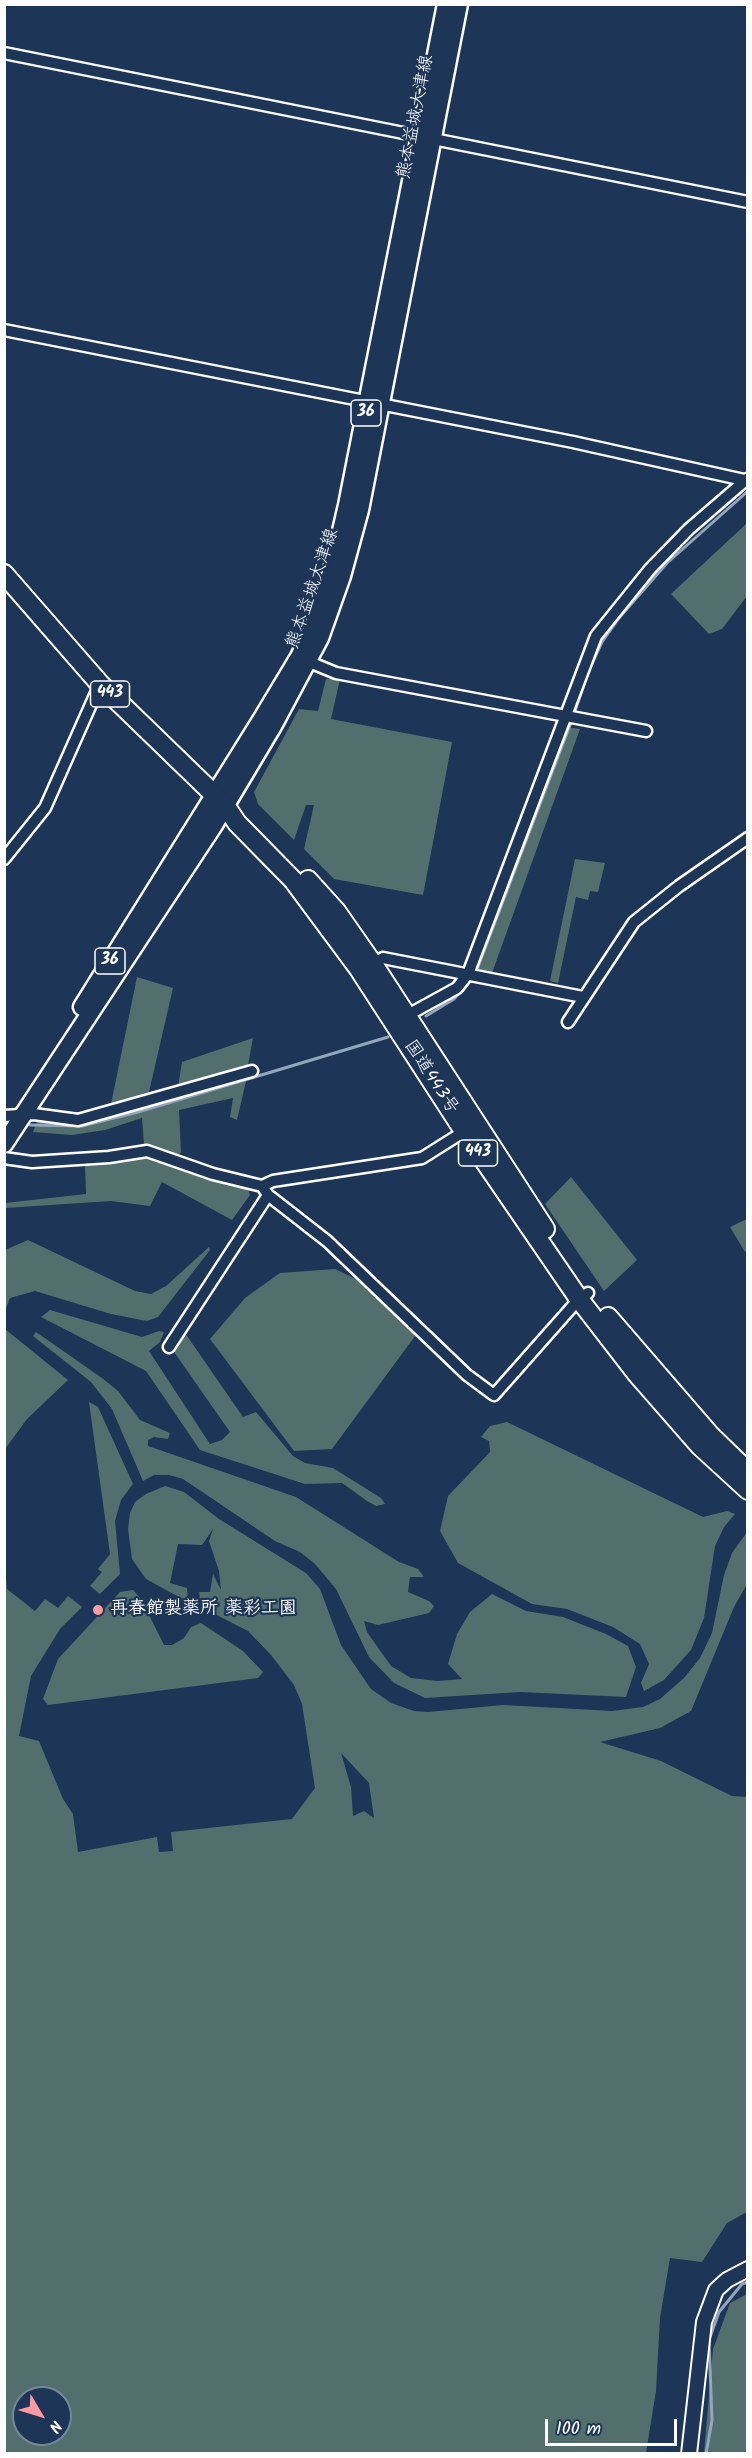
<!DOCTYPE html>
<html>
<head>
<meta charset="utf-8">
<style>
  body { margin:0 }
  #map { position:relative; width:752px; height:2458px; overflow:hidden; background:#1d3557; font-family:Kalam,sans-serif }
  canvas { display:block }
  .frame { position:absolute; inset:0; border:6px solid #fff; pointer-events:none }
  .north { position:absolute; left:12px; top:2386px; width:60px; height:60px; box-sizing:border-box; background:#1d3557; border:2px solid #77869a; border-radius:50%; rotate:128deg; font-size:16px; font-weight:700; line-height:24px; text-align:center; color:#fff }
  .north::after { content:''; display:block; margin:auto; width:21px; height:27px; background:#ff9aa2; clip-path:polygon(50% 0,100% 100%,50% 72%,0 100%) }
  .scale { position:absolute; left:545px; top:2419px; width:132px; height:27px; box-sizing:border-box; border:3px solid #fff; border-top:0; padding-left:8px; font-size:18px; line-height:21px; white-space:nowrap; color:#fff; -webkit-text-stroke:4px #1d3557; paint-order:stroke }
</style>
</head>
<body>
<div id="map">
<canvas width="752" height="2458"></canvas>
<div class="frame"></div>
<div class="north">N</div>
<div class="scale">100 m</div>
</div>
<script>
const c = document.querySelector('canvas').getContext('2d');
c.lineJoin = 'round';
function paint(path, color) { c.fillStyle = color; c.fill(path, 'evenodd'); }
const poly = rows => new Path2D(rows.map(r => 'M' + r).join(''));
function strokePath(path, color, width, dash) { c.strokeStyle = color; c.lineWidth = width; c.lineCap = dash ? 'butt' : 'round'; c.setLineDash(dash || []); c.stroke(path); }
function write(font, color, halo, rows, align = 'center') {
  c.font = font + ' Kalam,"Klee One",sans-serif'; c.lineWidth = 4.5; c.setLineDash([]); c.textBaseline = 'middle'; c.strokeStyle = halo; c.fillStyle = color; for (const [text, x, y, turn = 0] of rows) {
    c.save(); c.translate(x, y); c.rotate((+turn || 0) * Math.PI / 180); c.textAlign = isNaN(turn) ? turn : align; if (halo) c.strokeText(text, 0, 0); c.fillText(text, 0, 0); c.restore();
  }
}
paint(poly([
  [747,523,747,596,722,629,709,634,671,594],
  [326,679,340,679,331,719,452,742,423,895,334,879,304,849,314,805,306,805,294,840,258,804,254,792,299,709,318,711],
  [565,727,580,729,492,973,475,968],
  [575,859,605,863,598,892,590,891,588,900,576,897,558,983,550,981],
  [137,977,173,988,149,1092,111,1104],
  [253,1038,248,1065,241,1070,178,1087,182,1062],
  [247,1077,237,1120,230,1117,233,1098,179,1110,181,1153,172,1156,210,1178,248,1189,250,1195,232,1220,162,1182,150,1206,111,1201,5,1208,5,1203,86,1194,85,1163,145,1158,142,1118,105,1130,72,1135,33,1132,38,1119,80,1123],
  [571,1177,637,1260,604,1291,545,1204],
  [747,1219,747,1250,745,1252,730,1227],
  [28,1240,135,1291,151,1294,166,1286,209,1247,210,1250,158,1317,147,1321,111,1314,35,1291,10,1298,5,1311,5,1250],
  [335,1269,360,1281,418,1332,332,1449,294,1451,210,1339,245,1298,280,1273],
  [50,1310,142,1337,159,1331,164,1332,160,1342,149,1351,210,1444,222,1440,230,1432,172,1349,185,1333,243,1417,256,1412,293,1456,305,1463,333,1468,381,1498,385,1504,376,1506,367,1501,342,1483,305,1484,200,1450,146,1371,41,1317],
  [5,1329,68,1380,27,1419,5,1449],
  [36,1332,102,1378,118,1391,140,1420,170,1433,168,1439,154,1437,148,1440,148,1446,296,1497,399,1562,418,1569,424,1577,410,1577,408,1592,429,1601,434,1606,429,1613,378,1625,364,1621,367,1632,391,1666,411,1678,438,1681,462,1679,448,1664,457,1634,470,1612,492,1594,526,1611,563,1617,606,1634,628,1646,636,1667,626,1697,520,1692,425,1698,394,1683,369,1657,336,1589,315,1564,300,1552,275,1541,183,1479,169,1475,154,1475,143,1481,112,1409,91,1382,33,1336],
  [89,1402,98,1407,133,1484,121,1500,115,1521,120,1574,100,1594,90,1586,102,1572,98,1569,110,1554],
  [507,1422,703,1517,727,1511,735,1514,724,1527,715,1546,704,1618,691,1650,664,1680,644,1691,641,1683,649,1664,640,1644,613,1627,567,1609,532,1604,458,1563,440,1531,448,1496,490,1452,489,1441,481,1437,490,1426],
  [165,1486,184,1492,219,1519,306,1573,320,1589,341,1645,371,1689,391,1703,414,1711,428,1712,503,1705,612,1711,643,1707,660,1699,684,1678,700,1658,712,1633,724,1575,732,1553,747,1532,747,1584,734,1607,691,1711,660,1728,600,1742,661,1761,732,1796,747,1797,747,2212,727,2223,702,2262,670,2258,660,2318,656,2391,646,2453,5,2453,5,1571,7,1589,35,1611,45,1599,58,1608,68,1596,82,1607,60,1629,31,1676,19,1736,39,1741,63,1799,73,1814,78,1852,157,1837,159,1852,173,1851,171,1832,292,1819,315,1788,302,1704,294,1685,271,1655,248,1631,201,1607,199,1592,210,1592,213,1574,221,1590,219,1571,209,1541,213,1529,202,1545,178,1544,170,1583,187,1588,188,1602,146,1579,132,1559,128,1529,130,1513,135,1502,146,1494],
  [341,1753,369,1783,374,1818,364,1811,353,1816,351,1787],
  [24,2398,60,2398,60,2434,24,2434],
  [133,1590,141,1599,164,1645,172,1645,184,1638,191,1627,201,1623,243,1651,263,1672,258,1678,48,1705,43,1699,58,1659,120,1592],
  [747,2294,747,2453,704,2453,713,2349,730,2303]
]), '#526f6d');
strokePath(poly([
  [574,714,589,670,602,642,619,618,667,563,748,491],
  [476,972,572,720],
  [426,1016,454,999,473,978],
  [30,1125,82,1126,138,1112,388,1037],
  [706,2454,712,2420,709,2340,719,2312,742,2284,748,2282]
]), '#92a6bc', 3);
const street = poly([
  [4,53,748,202],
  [4,330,573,442,744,480],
  [302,659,336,673,646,731],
  [4,859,45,808,100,684],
  [373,964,383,958,583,997],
  [406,1016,457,988,468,974,596,636,650,569,689,529,747,479],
  [568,1022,634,922,679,886,748,838],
  [4,1116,34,1114,78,1120,252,1071],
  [4,1158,32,1162,109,1157,147,1151,213,1174,262,1186,273,1181,422,1158,468,1129],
  [262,1186,268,1195,327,1241,467,1375,494,1395,579,1299,588,1293],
  [169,1347,268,1195]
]);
const secondary = poly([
  [689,2454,704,2322,716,2290,727,2280,748,2269]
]);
const primary = poly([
  [82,1007,261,720,299,657,311,631,332,570,347,505,446,4],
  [4,1144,214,825,273,726,320,638,342,576,360,510,459,4]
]);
const highway = poly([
  [4,574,100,684,225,805,237,823,293,880,359,969,464,1131,579,1299,637,1374,700,1446,748,1490],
  [308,880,336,911,373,964,545,1229],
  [608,1317,710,1435,748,1472]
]);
strokePath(street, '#fff', 15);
strokePath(secondary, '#fff', 18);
strokePath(primary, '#fff', 21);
strokePath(highway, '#fff', 22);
strokePath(street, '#1d3557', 10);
strokePath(secondary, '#1d3557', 14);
strokePath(primary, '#1d3557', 16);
strokePath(highway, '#1d3557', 18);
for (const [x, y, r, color] of [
  [98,1610,6,"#ff9aa2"]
]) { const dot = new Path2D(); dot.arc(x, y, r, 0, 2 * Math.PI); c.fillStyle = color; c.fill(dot); strokePath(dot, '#1d3557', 2); }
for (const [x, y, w] of [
  [366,413,30],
  [110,694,39],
  [110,961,30],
  [478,1153,39]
]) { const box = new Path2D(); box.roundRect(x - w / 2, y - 13, w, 26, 4.5); c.fillStyle = '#1d3557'; c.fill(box); strokePath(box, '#fff', 1.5); }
write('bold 16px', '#fff', null, [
  ["36",366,413],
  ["443",110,694],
  ["36",110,961],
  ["443",478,1153]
]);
write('18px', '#fff', '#1d3557', [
  ["熊本益城大津線",417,117,-79],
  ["熊本益城大津線",314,589,-71],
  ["国道443号",430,1078,57]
]);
write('bold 18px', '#fff', '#1d3557', [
  ["再春館製薬所 薬彩工園",110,1610]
], 'left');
</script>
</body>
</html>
